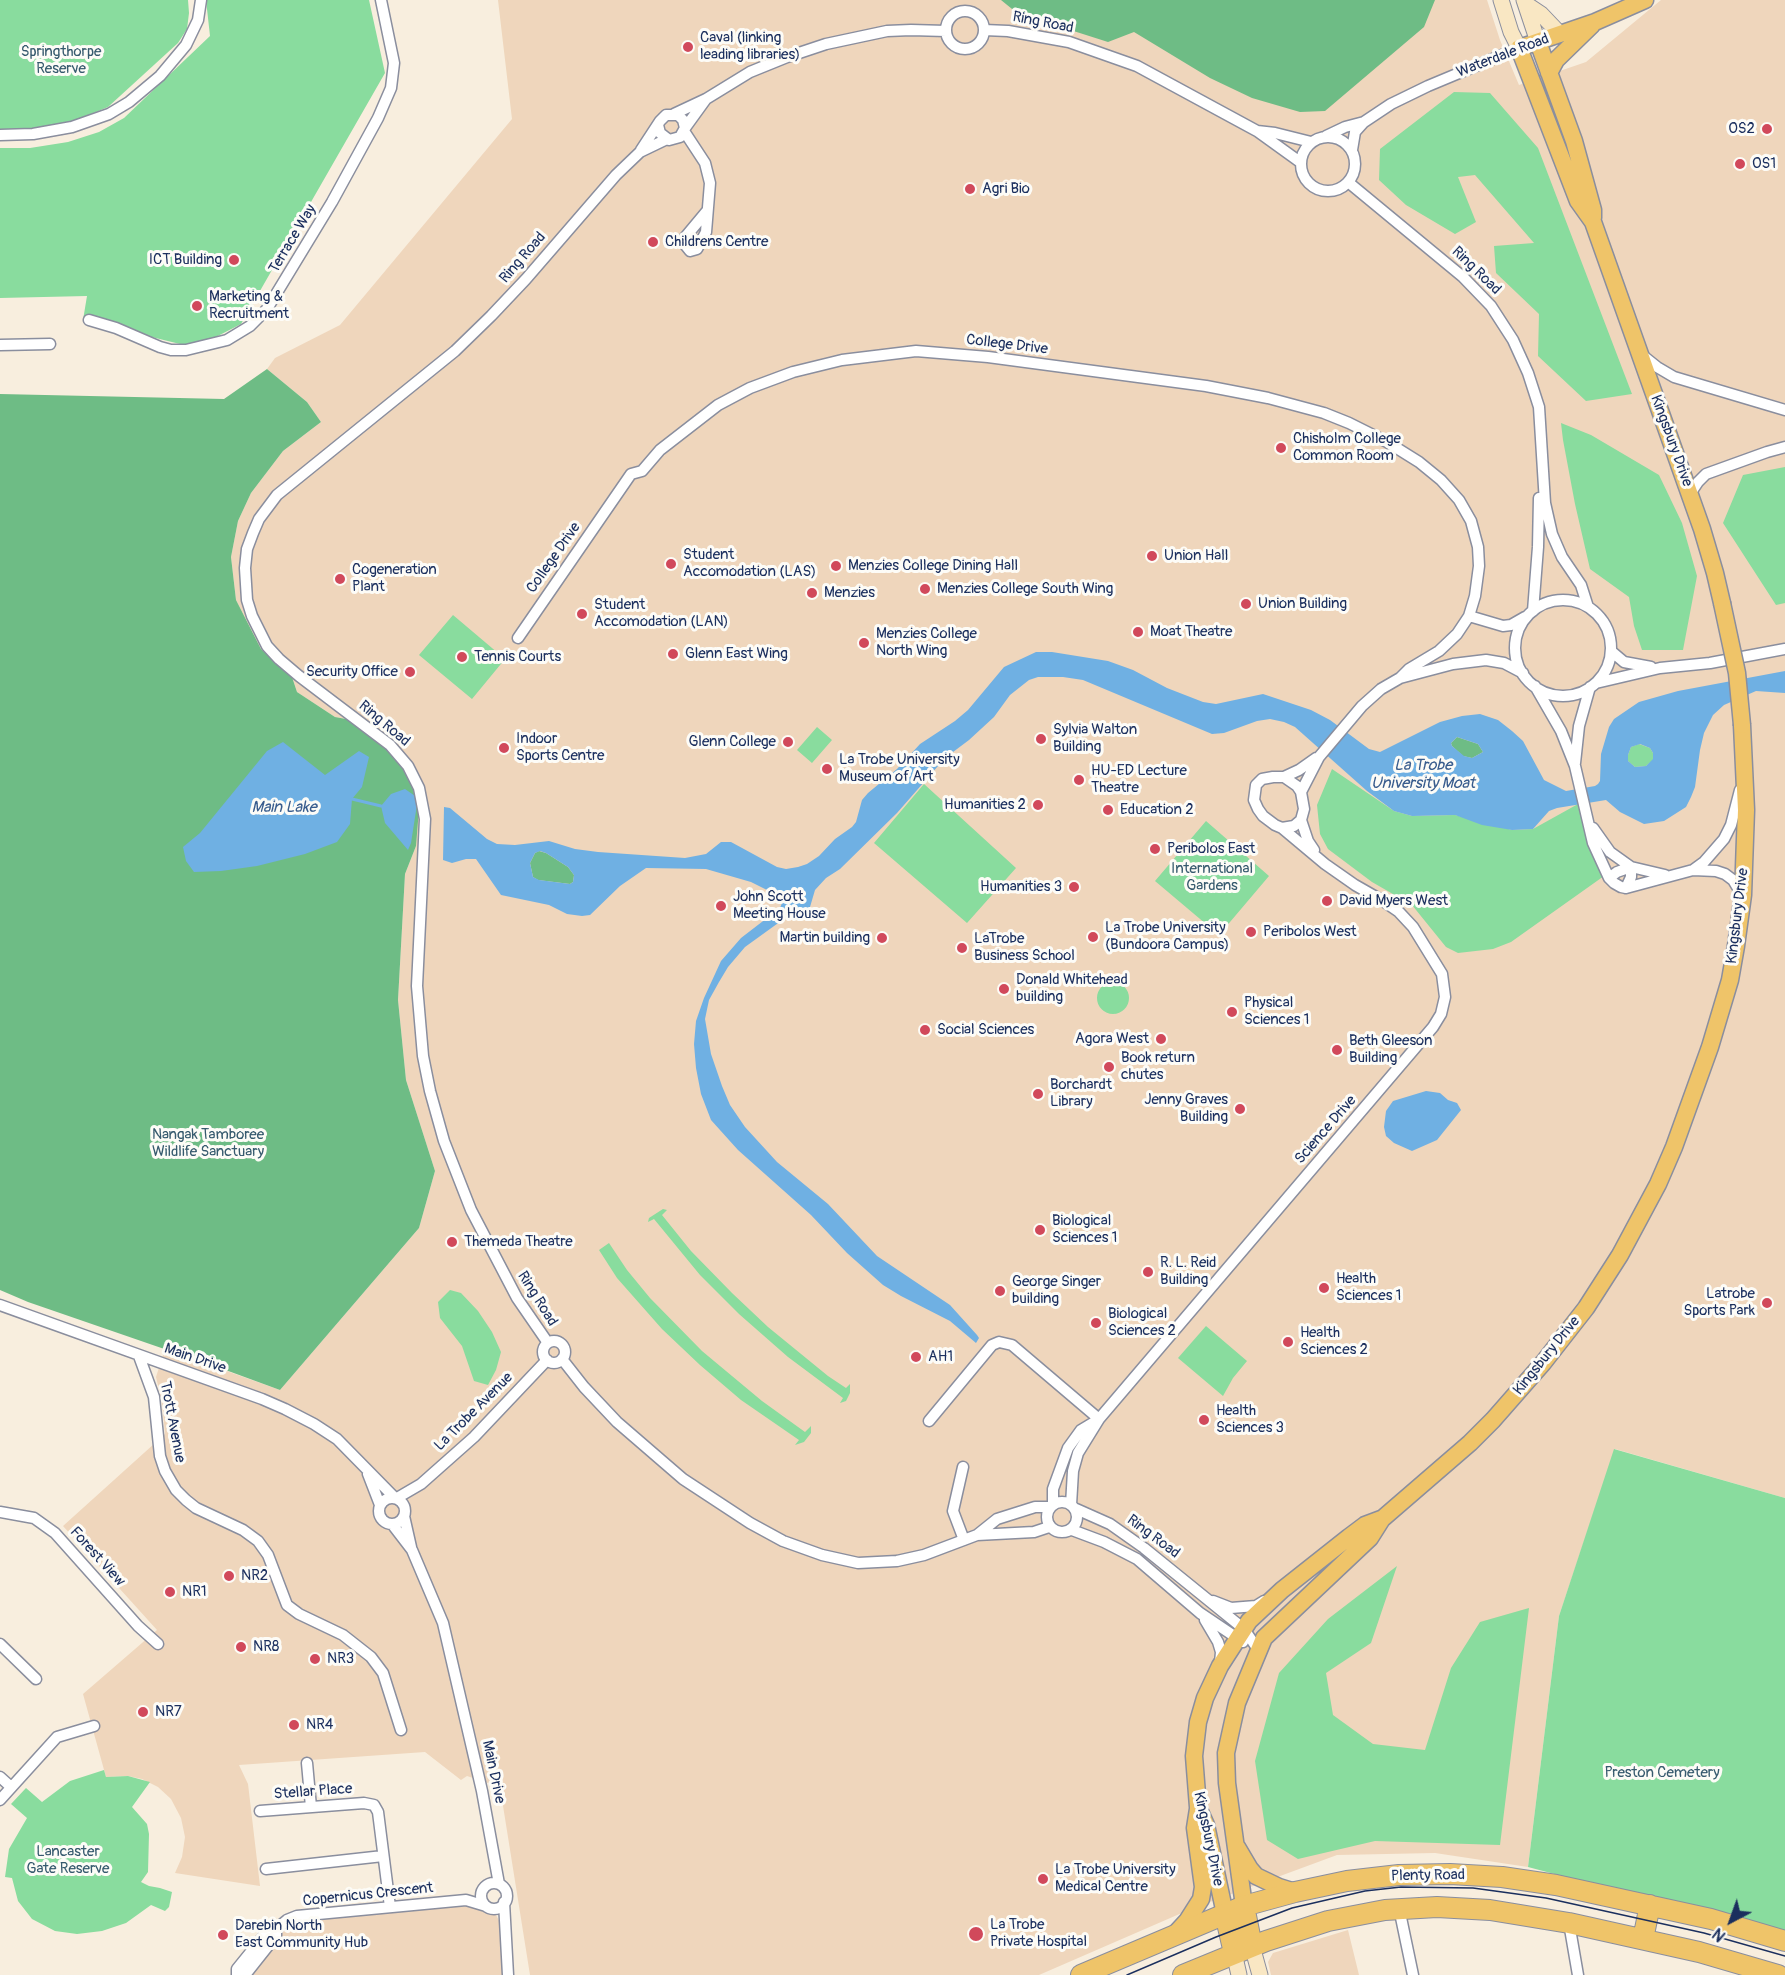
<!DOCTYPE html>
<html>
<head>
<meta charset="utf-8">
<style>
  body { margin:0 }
  #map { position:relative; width:1785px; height:1975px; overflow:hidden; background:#f8eede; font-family:Pangolin,sans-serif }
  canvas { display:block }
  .north { position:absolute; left:1701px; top:1891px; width:60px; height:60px; -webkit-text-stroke:4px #fdfcf7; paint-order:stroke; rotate:221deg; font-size:16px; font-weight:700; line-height:24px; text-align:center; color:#1b2f5e }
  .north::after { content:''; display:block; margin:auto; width:21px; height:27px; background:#1b2f5e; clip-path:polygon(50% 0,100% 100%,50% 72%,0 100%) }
</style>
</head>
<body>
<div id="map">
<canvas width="1785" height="1975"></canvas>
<div class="north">N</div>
</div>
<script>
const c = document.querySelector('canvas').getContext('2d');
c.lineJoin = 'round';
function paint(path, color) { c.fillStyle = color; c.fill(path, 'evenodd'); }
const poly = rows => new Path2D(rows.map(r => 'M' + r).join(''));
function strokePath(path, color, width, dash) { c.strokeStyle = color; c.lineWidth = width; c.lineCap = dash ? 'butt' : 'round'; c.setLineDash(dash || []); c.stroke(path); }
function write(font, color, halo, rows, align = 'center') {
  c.font = font + ' Pangolin,sans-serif'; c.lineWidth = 6; c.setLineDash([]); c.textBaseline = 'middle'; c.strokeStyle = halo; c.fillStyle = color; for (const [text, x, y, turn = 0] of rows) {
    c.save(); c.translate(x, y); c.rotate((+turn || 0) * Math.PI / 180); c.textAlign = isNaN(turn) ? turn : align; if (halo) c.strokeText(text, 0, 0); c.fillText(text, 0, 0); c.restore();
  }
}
paint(poly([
  [498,0,1487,0,1500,40,1519,85,1586,62,1661,0,1785,0,1785,1498,1615,1449,1559,1616,1528,1867,1435,1853,1337,1855,1191,1909,1039,1975,530,1975,500,1787,467,1776,461,1780,425,1752,239,1765,248,1784,260,1886,175,1873,182,1857,185,1837,181,1818,171,1799,158,1787,142,1779,128,1776,106,1777,83,1694,157,1630,63,1526,165,1434,162,1402,156,1377,165,1349,280,1390,419,1228,435,1171,406,1080,398,1000,405,874,416,846,368,723,335,717,297,692,291,674,261,649,236,600,231,557,238,521,251,493,283,451,321,422,307,402,267,369,275,358,340,325,512,119],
  [466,1900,492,1908,506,1933,508,1975,245,1975,290,1919],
  [1348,1930,1359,1975,1271,1975,1268,1962,1273,1953]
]), '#efd6bc');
paint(poly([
  [0,0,188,0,189,13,187,29,178,43,108,107,79,119,51,127,0,131],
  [206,0,369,0,385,73,241,324,212,339,188,346,83,320,87,296,0,298,0,148,30,148,68,142,99,132,124,118,210,36],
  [1454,92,1490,93,1538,148,1632,394,1586,401,1538,356,1539,314,1496,273,1494,246,1534,243,1475,175,1458,177,1476,222,1455,234,1406,205,1379,180,1380,149],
  [1561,423,1591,435,1659,475,1682,523,1697,576,1683,650,1642,650,1634,626,1629,597,1590,569,1575,504,1563,440],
  [1785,467,1785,603,1776,605,1723,523,1743,475],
  [453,615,505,659,472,699,419,655],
  [817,727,832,740,812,763,797,750],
  [1639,744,1650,748,1653,753,1653,760,1646,766,1635,767,1628,761,1628,755,1631,747],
  [1332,769,1394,811,1412,816,1455,815,1512,830,1533,829,1578,804,1604,876,1511,942,1493,949,1458,953,1446,947,1412,905,1372,882,1328,849,1320,834,1317,805],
  [924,784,1016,868,967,923,874,843],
  [1206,821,1269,876,1219,935,1155,881],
  '1097 998a16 16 0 1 1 32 0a16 16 0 1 1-32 0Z',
  [663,1209,667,1210,662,1215,691,1251,732,1293,768,1327,828,1376,846,1388,850,1384,850,1393,846,1401,840,1403,843,1398,788,1357,739,1314,700,1275,654,1219,648,1222,649,1218],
  [609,1243,627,1270,650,1298,702,1351,762,1401,805,1432,811,1426,811,1433,804,1442,795,1445,799,1440,741,1400,700,1365,662,1329,617,1278,599,1250],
  [450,1290,461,1293,478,1311,492,1332,501,1352,496,1370,488,1385,474,1381,462,1346,440,1318,438,1302],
  [1206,1326,1247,1361,1233,1378,1223,1396,1178,1358],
  [1614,1449,1785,1498,1785,1935,1528,1867,1559,1616],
  [1397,1566,1371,1643,1326,1673,1333,1715,1373,1744,1425,1750,1451,1668,1480,1622,1529,1608,1500,1845,1375,1841,1298,1859,1267,1840,1255,1761,1279,1673,1328,1619],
  [104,1770,106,1777,128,1776,150,1782,132,1807,147,1824,149,1834,148,1872,141,1882,149,1886,160,1888,172,1892,169,1907,165,1911,151,1905,126,1923,102,1931,77,1934,55,1931,32,1919,18,1901,12,1878,5,1877,9,1849,27,1818,11,1804,26,1788,42,1802,70,1781]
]), '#89dc9e');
paint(poly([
  [1001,0,1435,0,1424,27,1325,111,1300,112,1252,98,1210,78,1134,32,1108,42,1017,13],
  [267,369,307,402,321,422,283,451,251,493,238,521,231,557,236,600,261,649,291,674,297,692,335,717,368,723,413,775,419,809,416,846,405,874,398,1000,406,1080,435,1171,419,1228,280,1390,231,1372,28,1302,0,1290,0,394,224,399],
  [1457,737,1478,744,1483,752,1472,758,1463,756,1452,746,1451,743],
  [539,851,546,853,568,867,574,875,573,882,570,884,538,880,533,877,530,863,535,853]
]), '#6ebc85');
paint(poly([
  [1036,652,1052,652,1108,661,1133,670,1167,688,1203,702,1216,704,1263,694,1311,710,1330,720,1369,749,1380,752,1440,722,1462,716,1480,714,1498,720,1512,731,1523,741,1544,780,1566,791,1595,786,1598,784,1600,781,1601,754,1609,727,1614,719,1639,702,1678,691,1785,671,1785,693,1756,691,1724,705,1713,715,1704,733,1700,750,1695,787,1691,797,1686,807,1664,821,1644,824,1620,812,1606,800,1557,808,1549,811,1533,829,1512,830,1482,825,1455,815,1412,816,1394,811,1367,791,1295,727,1284,722,1270,719,1257,721,1224,733,1212,734,1083,680,1063,677,1038,677,1029,680,1010,695,994,717,969,740,945,758,897,813,840,869,826,878,815,890,810,907,804,910,785,912,781,921,745,947,728,967,719,982,709,1000,705,1019,711,1054,722,1086,730,1105,745,1127,777,1162,828,1204,877,1256,950,1305,977,1335,979,1338,976,1343,950,1321,901,1296,883,1285,847,1253,811,1215,738,1150,711,1120,701,1094,696,1068,694,1044,696,1021,704,998,721,961,741,938,780,908,782,903,779,896,751,882,706,869,646,868,620,886,590,915,582,916,567,914,549,905,501,895,476,859,466,859,452,863,443,860,444,807,450,808,487,839,497,844,515,845,549,841,575,849,598,852,685,858,706,854,721,842,731,842,777,867,786,869,798,867,807,864,819,856,835,839,852,827,856,822,862,800,868,793,897,769,920,744,955,721,968,710,1004,667],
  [1457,737,1478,744,1483,752,1472,758,1464,756,1452,746,1451,743],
  [1640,744,1650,748,1653,753,1653,759,1646,766,1635,767,1628,761,1628,755,1631,747],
  [540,851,546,853,568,867,574,875,573,882,570,884,539,880,533,877,530,863,535,853],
  [283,742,325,775,359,751,369,757,362,787,352,799,350,824,337,842,305,854,257,866,221,871,194,872,186,861,183,847,200,833,267,751],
  [405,789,418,798,411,843,408,850,385,823,381,806,391,794],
  [1426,1091,1440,1093,1448,1100,1457,1103,1461,1110,1437,1140,1412,1151,1394,1143,1386,1136,1384,1127,1386,1111,1393,1101]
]), '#6fb0e3');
strokePath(poly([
  [352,799,381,806]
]), '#6fb0e3', 3);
const street = poly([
  '946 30a19 19 0 1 1 38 0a19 19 0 1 1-38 0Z',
  [984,30,1008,31,1069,42,1137,66,1257,131,1300,162],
  [674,114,706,99,750,72,787,57,826,44,887,31,911,30,946,31],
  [685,128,706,99],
  [684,131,705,163,710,183,706,232,697,249,690,251,682,241,707,211],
  [1257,131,1275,133,1311,142],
  [0,135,33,134,72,127,109,114,129,102,160,76,186,45,198,20,201,0],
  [1326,136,1345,127,1364,122],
  '1301 164a27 27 0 1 1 54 0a27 27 0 1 1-54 0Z',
  [641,150,660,121,666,115,678,115,683,120,685,128,680,137,669,140,660,133,658,125],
  [1352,150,1355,132,1364,122,1391,104,1428,86,1519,48],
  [1348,182,1463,277,1491,306,1513,340,1528,373,1539,407,1545,503,1552,534,1562,557,1581,585,1588,607],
  [89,320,116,328,160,347,171,350,186,350,227,340,250,326,267,309,332,202,378,118,391,88,394,63,381,0],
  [0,345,50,344],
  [1642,355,1657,367,1674,377,1785,410],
  [1690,494,1698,482,1706,474,1767,452,1785,447],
  '1515 648a48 48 0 1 1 96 0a48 48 0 1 1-96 0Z',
  [1533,611,1538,547,1539,498],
  [1469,616,1503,626,1511,625,1525,617],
  [518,638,631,474,642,471,660,450,718,405,750,388,793,372,842,360,916,351,988,357,1206,386,1268,398,1324,413,1349,423,1387,442,1419,462,1441,480,1459,500,1471,521,1478,547,1479,566,1475,596,1469,616,1457,634,1439,651,1409,669,1400,678,1381,689,1362,706,1319,757,1301,792],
  [1611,651,1624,662,1651,667],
  [1400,678,1453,664,1486,660,1504,663,1523,673],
  [1596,683,1660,668,1710,663,1785,649],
  [1535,686,1561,731,1575,766,1593,843,1609,878,1614,883,1621,887,1626,888,1693,870,1716,871,1725,874,1733,880,1742,895],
  [1575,763,1579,726,1590,687],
  [1273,777,1284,777,1297,786,1301,792,1304,809,1301,820,1294,826,1282,828,1275,825,1263,816,1258,809,1254,800,1256,785,1262,779,1273,777],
  [1284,777,1299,770,1316,758],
  [1301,820,1308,841,1314,850],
  [1593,828,1610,852,1631,867,1631,877,1626,888],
  [1693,870,1704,862,1724,839,1731,825,1740,790],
  [1609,878,1617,872,1631,867,1665,875],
  [0,1305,262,1399,285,1409,314,1424,337,1439,394,1497],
  '543 1352a11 11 0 1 1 22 0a11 11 0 1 1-22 0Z',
  [548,1343,517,1298,471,1210,444,1141,430,1091,423,1056,417,986,425,819,419,788,408,766,390,745,299,676,279,659,267,646,252,616,247,600,245,568,247,549,253,533,259,519,277,495,455,351,491,316,526,279,616,175,640,152,667,139],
  [139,1356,154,1397,160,1456,165,1471,176,1490,186,1500,196,1508,243,1530,258,1541,268,1555,287,1605,299,1614,343,1635,371,1657,383,1673,401,1730],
  [562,1359,584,1387,617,1422,683,1479,750,1523,783,1541,822,1555,858,1563,897,1561,924,1555,977,1535,997,1519,1035,1507,1051,1507],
  [929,1421,992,1345,999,1342,1012,1345,1099,1419],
  [963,1467,953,1511,964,1540],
  [368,1474,380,1505],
  '379 1511a13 13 0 1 1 26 0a13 13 0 1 1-26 0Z',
  [397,1498,421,1484,474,1437,547,1360],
  '1047 1517a15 15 0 1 1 30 0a15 15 0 1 1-30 0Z',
  [1053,1505,1053,1489,1068,1448,1081,1430,1096,1421],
  [1071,1505,1073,1471,1078,1453,1099,1419,1433,1027,1441,1014,1445,997,1442,974,1413,927,1399,912,1383,901,1355,885,1325,864,1282,828],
  [1074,1508,1110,1524,1144,1548,1244,1629,1259,1651],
  [0,1512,34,1518,55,1533,138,1626,158,1644],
  [404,1516,411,1547],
  [392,1524,412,1550,443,1623,482,1791,499,1884],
  [1072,1530,1104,1542,1137,1559,1200,1613,1243,1642],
  [977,1535,1034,1532,1049,1527],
  [1213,1601,1231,1608,1256,1606,1264,1601],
  [1205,1620,1218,1642,1221,1652,1220,1663],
  [0,1644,36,1679],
  [307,1763,311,1807],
  [0,1777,11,1787],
  [0,1800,57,1737,94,1726],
  [260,1811,364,1803,374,1805,378,1812,390,1907],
  [266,1869,383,1856],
  '481 1896a13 13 0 1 1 26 0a13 13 0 1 1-26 0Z',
  [504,1902,508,1975],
  [1399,1908,1413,1975],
  [1569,1923,1578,1975],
  [237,1975,237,1969,267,1932,276,1929,287,1920,297,1916,466,1900,486,1906],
  [245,1975,276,1936,276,1929]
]);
const secondary = poly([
  [1501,0,1511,32,1519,48],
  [1524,0,1538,42],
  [1526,4,1541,14,1560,34],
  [1252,1946,1260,1975],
  [1234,1953,1239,1975]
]);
const primary = poly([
  [1645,0,1595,22,1519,48,1578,201,1593,222,1702,529,1715,573,1722,603],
  [1538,42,1574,141,1593,210,1593,218],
  [1549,73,1556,60,1592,25],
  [1237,1847,1250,1869,1256,1876,1279,1887,1295,1892],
  [1244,1906,1227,1783,1226,1753,1237,1703,1264,1638,1370,1538,1382,1519,1470,1443,1493,1420,1543,1363,1586,1308,1620,1255,1658,1184,1674,1147,1710,1047,1730,980,1736,946,1743,895,1746,810,1742,725],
  [1225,1914,1206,1825,1198,1807,1194,1756,1198,1722,1205,1698,1220,1666,1249,1621,1282,1590,1349,1537,1365,1525,1381,1519],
  [1175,1934,1187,1921,1201,1899,1203,1887,1195,1828,1198,1809]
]);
const highway = poly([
  [1244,1906,1252,1946],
  [1225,1914,1234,1953],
  [1643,1939,1650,1905],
  [1081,1975,1244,1906,1295,1892,1347,1881,1399,1875,1450,1874,1502,1877,1556,1885,1711,1919,1785,1941],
  [1183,1975,1266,1941,1328,1921,1385,1910,1437,1907,1490,1910,1569,1923,1699,1952,1778,1975]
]);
strokePath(street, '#8a8e9e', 13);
strokePath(secondary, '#8a8e9e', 17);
strokePath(primary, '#8a8e9e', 19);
strokePath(highway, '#8a8e9e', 22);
strokePath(street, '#fff', 10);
strokePath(secondary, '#f9e7c3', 15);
strokePath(primary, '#efc469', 16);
strokePath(highway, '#efc469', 20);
strokePath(poly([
  [1127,1975,1216,1937,1292,1908,1365,1891,1401,1887,1473,1888,1546,1898,1704,1933,1785,1956]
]), '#1b2f5e', 1.5);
const primaryBridge = poly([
  [1722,603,1737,673,1742,725]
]);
strokePath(primaryBridge, '#8a8e9e', 19, []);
strokePath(primaryBridge, '#efc469', 16);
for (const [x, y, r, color] of [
  [688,47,6,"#d1495b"],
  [1767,129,6,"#d1495b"],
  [1740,164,6,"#d1495b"],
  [970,189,6,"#d1495b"],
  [653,242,6,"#d1495b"],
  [234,260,6,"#d1495b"],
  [197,306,6,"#d1495b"],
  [1281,448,6,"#d1495b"],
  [1152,556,6,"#d1495b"],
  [671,564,6,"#d1495b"],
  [836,566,6,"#d1495b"],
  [340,579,6,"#d1495b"],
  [925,589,6,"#d1495b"],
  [812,593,6,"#d1495b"],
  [1246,604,6,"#d1495b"],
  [582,614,6,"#d1495b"],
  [1138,632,6,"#d1495b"],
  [864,643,6,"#d1495b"],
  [673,654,6,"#d1495b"],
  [462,657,6,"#d1495b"],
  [410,672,6,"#d1495b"],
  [1041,739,6,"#d1495b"],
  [788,742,6,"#d1495b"],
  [504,748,6,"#d1495b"],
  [827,769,6,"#d1495b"],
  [1079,780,6,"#d1495b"],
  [1038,805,6,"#d1495b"],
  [1108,810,6,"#d1495b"],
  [1155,849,6,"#d1495b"],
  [1074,887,6,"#d1495b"],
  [1327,901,6,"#d1495b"],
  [721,906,6,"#d1495b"],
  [1251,932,6,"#d1495b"],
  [1093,937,6,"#d1495b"],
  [882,938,6,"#d1495b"],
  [962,948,6,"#d1495b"],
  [1004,989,6,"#d1495b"],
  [1232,1012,6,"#d1495b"],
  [925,1030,6,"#d1495b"],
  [1161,1039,6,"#d1495b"],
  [1337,1050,6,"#d1495b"],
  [1109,1067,6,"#d1495b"],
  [1038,1094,6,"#d1495b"],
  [1240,1109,6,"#d1495b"],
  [1040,1230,6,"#d1495b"],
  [452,1242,6,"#d1495b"],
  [1148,1272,6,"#d1495b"],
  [1324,1288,6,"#d1495b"],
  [1000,1291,6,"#d1495b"],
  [1767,1303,6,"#d1495b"],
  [1096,1323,6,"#d1495b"],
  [1288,1342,6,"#d1495b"],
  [916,1357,6,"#d1495b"],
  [1204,1420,6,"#d1495b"],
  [229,1576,6,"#d1495b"],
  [170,1592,6,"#d1495b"],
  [241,1647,6,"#d1495b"],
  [315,1659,6,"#d1495b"],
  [143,1712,6,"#d1495b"],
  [294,1725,6,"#d1495b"],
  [1043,1879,6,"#d1495b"],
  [976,1934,8,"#d1495b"],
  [223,1935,6,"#d1495b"]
]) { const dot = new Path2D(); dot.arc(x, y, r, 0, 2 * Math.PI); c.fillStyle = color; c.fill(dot); strokePath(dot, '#fdfcf7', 2); }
write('15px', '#1b2f5e', '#fdfcf7', [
  ["Ring Road",1043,23,11],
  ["Waterdale Road",1503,56,-21],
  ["Terrace Way",293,239,-59],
  ["Ring Road",523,258,-49],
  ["Ring Road",1476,271,44],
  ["College Drive",1007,345,7],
  ["Kingsbury Drive",1671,441,70],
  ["College Drive",554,558,-55],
  ["Ring Road",384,724,40],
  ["Kingsbury Drive",1738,916,-83],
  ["Science Drive",1326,1130,-49],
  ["Ring Road",537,1299,58],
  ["Kingsbury Drive",1547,1356,-51],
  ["Main Drive",195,1359,19],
  ["La Trobe Avenue",474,1412,-45],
  ["Trott Avenue",172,1422,79],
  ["Ring Road",1153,1537,37],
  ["Forest View",97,1557,48],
  ["Main Drive",493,1772,78],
  ["Stellar Place",313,1792,-4],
  ["Kingsbury Drive",1208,1839,78],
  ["Plenty Road",1428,1876,-1],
  ["Copernicus Crescent",368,1895,-6]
]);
write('15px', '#1b2f5e', '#fdfcf7', [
  ["Caval (linking",700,38],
  ["leading libraries)",700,55],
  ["OS2",1755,129,"right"],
  ["OS1",1752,164],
  ["Agri Bio",982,189],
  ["Childrens Centre",665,242],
  ["ICT Building",222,260,"right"],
  ["Marketing &",209,297],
  ["Recruitment",209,314],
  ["Chisholm College",1293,439],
  ["Common Room",1293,456],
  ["Student",683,555],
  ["Accomodation (LAS)",683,572],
  ["Union Hall",1164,556],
  ["Menzies College Dining Hall",848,566],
  ["Cogeneration",352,570],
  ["Plant",352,587],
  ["Menzies College South Wing",937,589],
  ["Menzies",824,593],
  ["Union Building",1258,604],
  ["Student",594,605],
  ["Accomodation (LAN)",594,622],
  ["Moat Theatre",1150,632],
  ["Menzies College",876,634],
  ["North Wing",876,651],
  ["Glenn East Wing",685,654],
  ["Tennis Courts",474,657],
  ["Security Office",398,672,"right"],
  ["Sylvia Walton",1053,730],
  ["Building",1053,747],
  ["Indoor",516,739],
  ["Sports Centre",516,756],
  ["Glenn College",776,742,"right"],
  ["La Trobe University",839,760],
  ["Museum of Art",839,777],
  ["HU-ED Lecture",1091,771],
  ["Theatre",1091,788],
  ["Humanities 2",1026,805,"right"],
  ["Education 2",1120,810],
  ["Peribolos East",1167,849],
  ["Humanities 3",1062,887,"right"],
  ["John Scott",733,897],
  ["Meeting House",733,914],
  ["David Myers West",1339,901],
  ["La Trobe University",1105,928],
  ["(Bundoora Campus)",1105,945],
  ["Peribolos West",1263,932],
  ["Martin building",870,938,"right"],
  ["LaTrobe",974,939],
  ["Business School",974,956],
  ["Donald Whitehead",1016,980],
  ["building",1016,997],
  ["Physical",1244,1003],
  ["Sciences 1",1244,1020],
  ["Social Sciences",937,1030],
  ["Agora West",1149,1039,"right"],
  ["Beth Gleeson",1349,1041],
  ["Building",1349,1058],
  ["Book return",1121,1058],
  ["chutes",1121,1075],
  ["Borchardt",1050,1085],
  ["Library",1050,1102],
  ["Jenny Graves",1228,1100,"right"],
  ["Building",1228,1117,"right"],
  ["Biological",1052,1221],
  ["Sciences 1",1052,1238],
  ["Themeda Theatre",464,1242],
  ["R. L. Reid",1160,1263],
  ["Building",1160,1280],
  ["Health",1336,1279],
  ["Sciences 1",1336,1296],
  ["George Singer",1012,1282],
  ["building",1012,1299],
  ["Latrobe",1755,1294,"right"],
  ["Sports Park",1755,1311,"right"],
  ["Biological",1108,1314],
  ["Sciences 2",1108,1331],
  ["Health",1300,1333],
  ["Sciences 2",1300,1350],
  ["AH1",928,1357],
  ["Health",1216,1411],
  ["Sciences 3",1216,1428],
  ["NR2",241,1576],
  ["NR1",182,1592],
  ["NR8",253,1647],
  ["NR3",327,1659],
  ["NR7",155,1712],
  ["NR4",306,1725],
  ["La Trobe University",1055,1870],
  ["Medical Centre",1055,1887],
  ["La Trobe",990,1925],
  ["Private Hospital",990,1942],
  ["Darebin North",235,1926],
  ["East Community Hub",235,1943]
], 'left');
write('15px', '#365a6e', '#fdfcf7', [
  ["Springthorpe",61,52],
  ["Reserve",61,69],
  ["International",1212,869],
  ["Gardens",1212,886],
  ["Nangak Tamboree",208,1135],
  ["Wildlife Sanctuary",208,1152],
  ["Preston Cemetery",1662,1773],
  ["Lancaster",68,1852],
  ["Gate Reserve",68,1869]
]);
write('italic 16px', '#385c8d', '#fdfcf7', [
  ["La Trobe",1423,766],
  ["University Moat",1423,784],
  ["Main Lake",284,808]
]);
</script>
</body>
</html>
